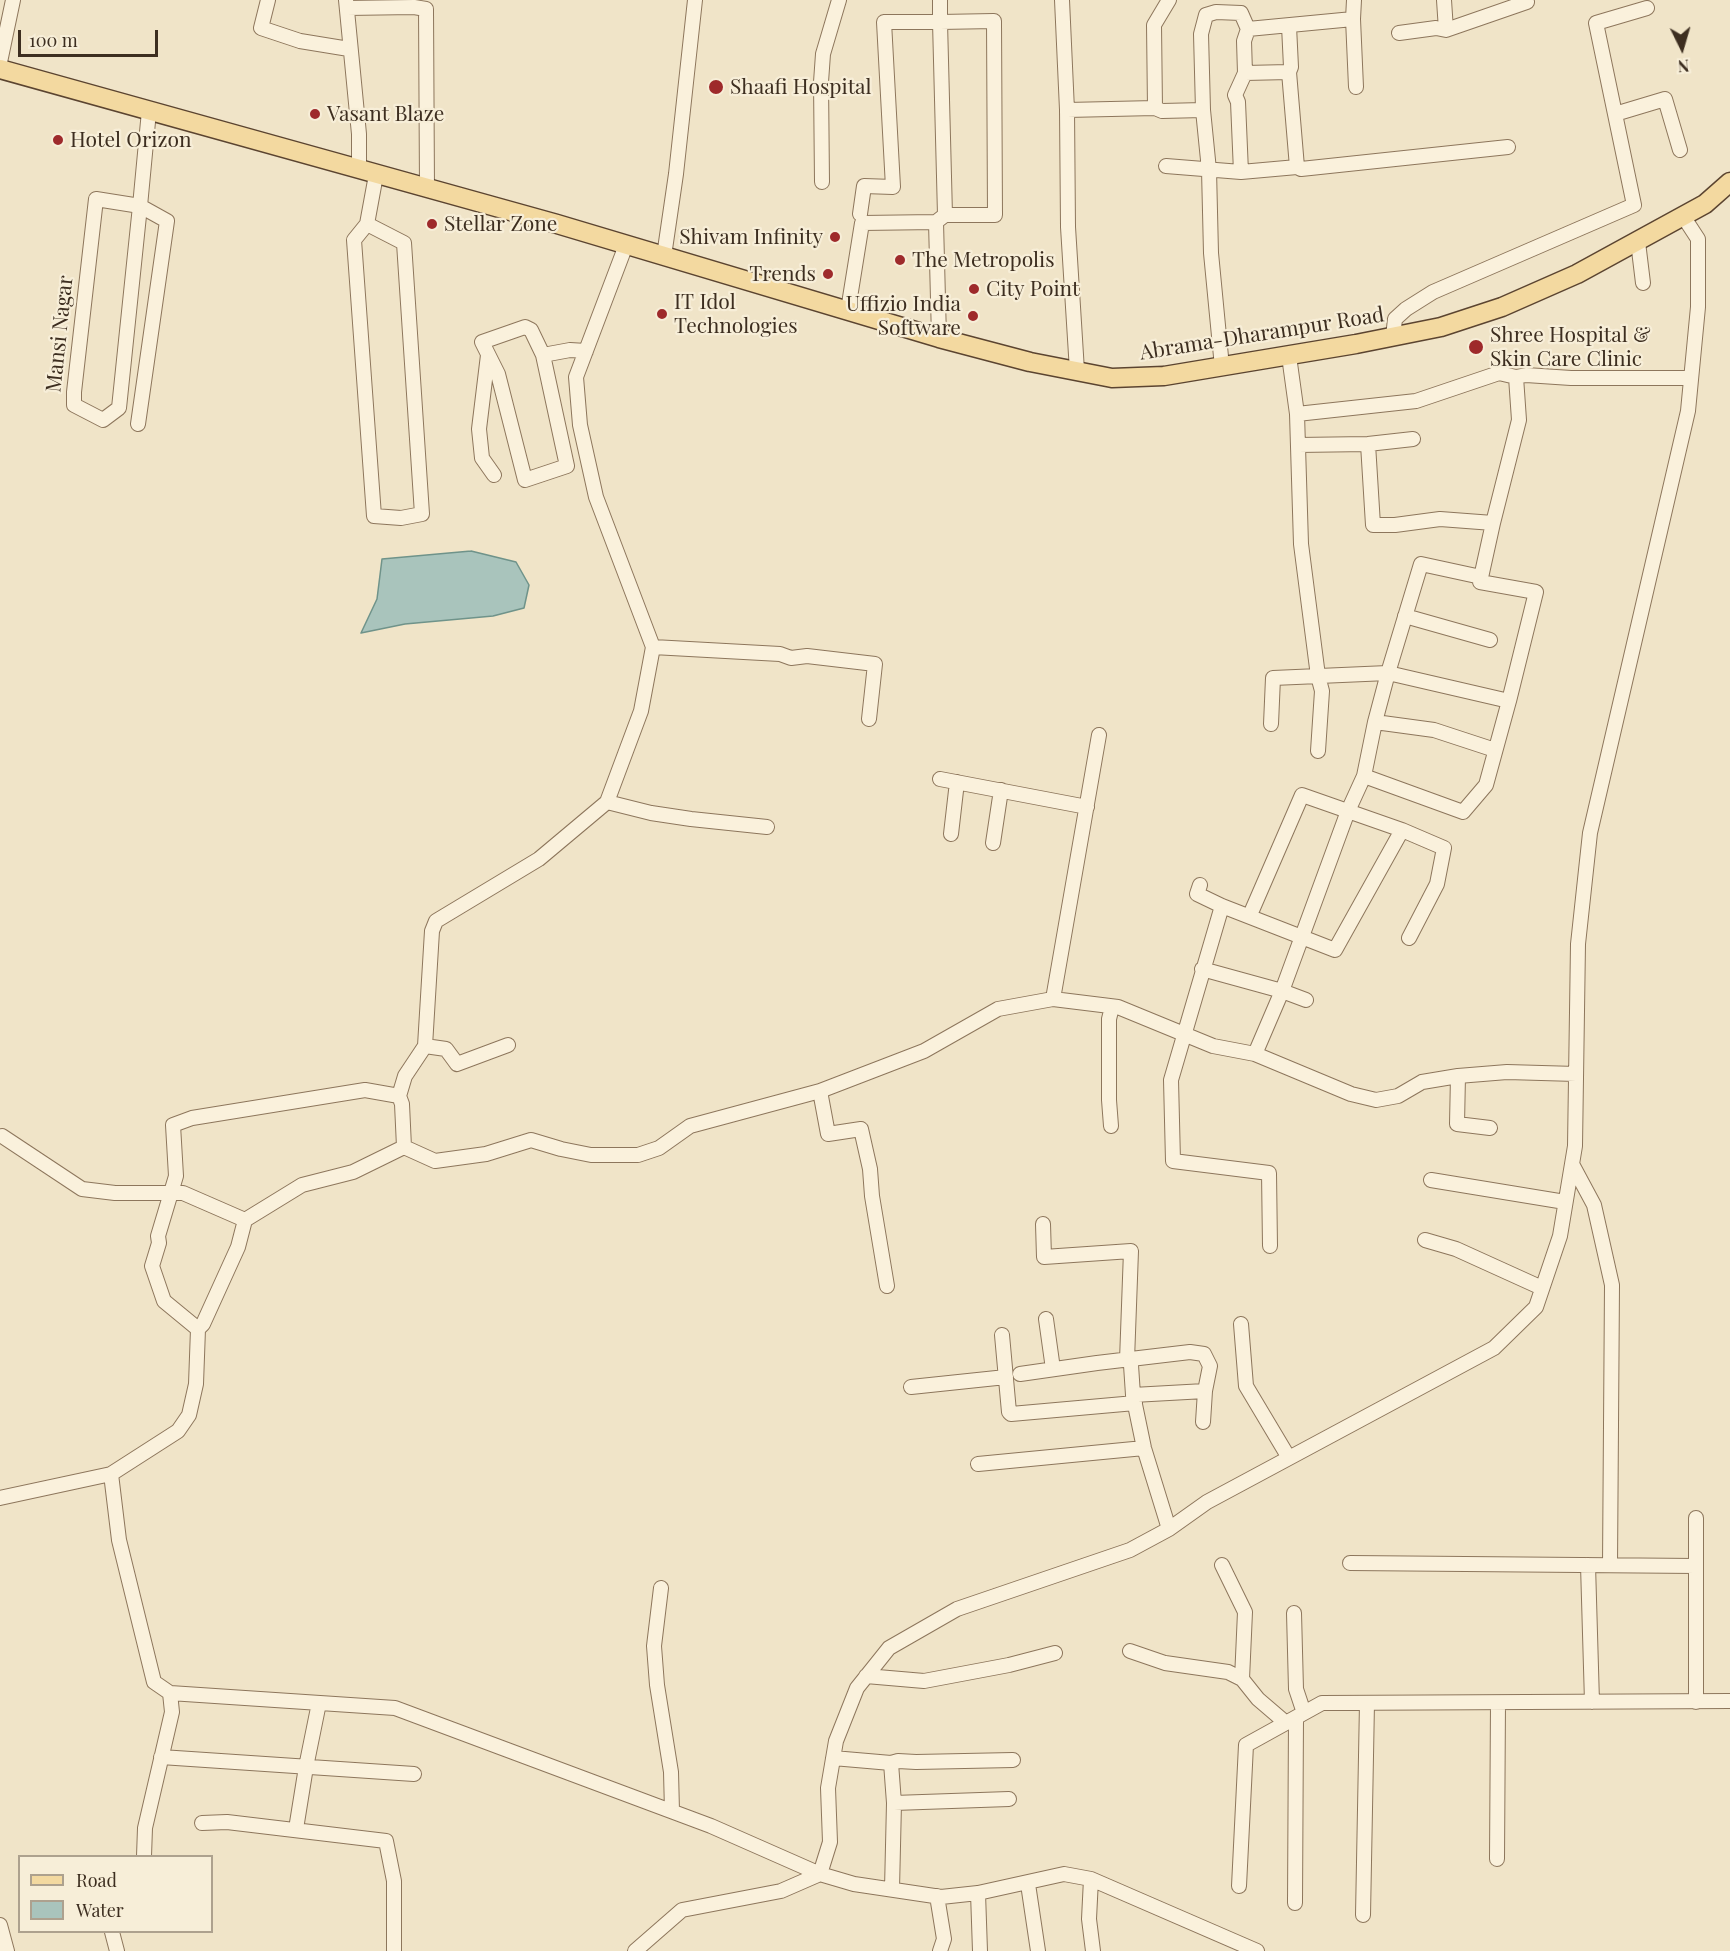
<!DOCTYPE html>
<html>
<head>
<meta charset="utf-8">
<style>
  body { margin:0 }
  #map { position:relative; width:1730px; height:1951px; overflow:hidden; background:#f0e4c8; font-family:"Playfair Display",serif }
  canvas { display:block }
  .legend { position:absolute; left:18px; top:1855px; width:195px; height:78px; box-sizing:border-box; background:#f7eed8; border:2px solid #ada18e; margin:0; padding:8px 10px; list-style:none; font-size:18px; color:#3d2e20 }
  .legend li { display:flex; align-items:center; gap:12px; height:30px }
  .legend b { width:30px; border:2px solid #ada18e }
  .north { position:absolute; left:1652px; top:18px; width:60px; height:60px; -webkit-text-stroke:4px #f7eed8; paint-order:stroke; rotate:175deg; font-size:16px; font-weight:700; line-height:24px; text-align:center; color:#3d2e20 }
  .north::after { content:''; display:block; margin:auto; width:21px; height:27px; background:#3d2e20; clip-path:polygon(50% 0,100% 100%,50% 72%,0 100%) }
  .scale { position:absolute; left:18px; top:30px; width:140px; height:27px; box-sizing:border-box; border:3px solid #3d2e20; border-top:0; padding-left:8px; font-size:18px; line-height:21px; white-space:nowrap; color:#3d2e20; -webkit-text-stroke:4px #f7eed8; paint-order:stroke }
</style>
</head>
<body>
<div id="map">
<canvas width="1730" height="1951"></canvas>
<ul class="legend">
<li><b style="height:8px;background:#f3d9a0"></b>Road</li>
<li><b style="height:16px;background:#a9c4bc"></b>Water</li>
</ul>
<div class="north">N</div>
<div class="scale">100 m</div>
</div>
<script>
const c = document.querySelector('canvas').getContext('2d');
c.lineJoin = 'round';
function paint(path, color) { c.fillStyle = color; c.fill(path, 'evenodd'); }
const poly = rows => new Path2D(rows.map(r => 'M' + r).join(''));
function strokePath(path, color, width, dash) { c.strokeStyle = color; c.lineWidth = width; c.lineCap = dash ? 'butt' : 'round'; c.setLineDash(dash || []); c.stroke(path); }
function write(font, color, halo, rows, align = 'center') {
  c.font = font + ' "Playfair Display",serif'; c.lineWidth = 4.5; c.setLineDash([]); c.textBaseline = 'middle'; c.strokeStyle = halo; c.fillStyle = color; for (const [text, x, y, turn = 0] of rows) {
    c.save(); c.translate(x, y); c.rotate((+turn || 0) * Math.PI / 180); c.textAlign = isNaN(turn) ? turn : align; if (halo) c.strokeText(text, 0, 0); c.fillText(text, 0, 0); c.restore();
  }
}
const water = poly([
  [471,551,516,562,529,585,524,608,493,616,405,624,361,633,377,599,382,559,471,551]
]);
paint(water, '#a9c4bc');
strokePath(water, '#6f938a', 1.5);
const minor = poly([
  [268,0,261,28,300,41,349,49],
  [346,0,359,134,359,170],
  [1062,0,1067,110,1068,227,1077,371],
  [1354,0,1353,19,1356,87],
  [1444,0,1446,30],
  [347,8,414,7,426,9,427,189],
  [1289,26,1291,67,1289,72,1297,167],
  [1248,29,1353,19],
  [1399,33,1436,28,1446,30,1527,2],
  [0,62,13,0],
  [1245,73,1289,72],
  [1155,108,1154,25,1169,0],
  [1067,110,1155,108,1162,111,1203,110],
  [1615,114,1665,99,1680,150],
  [1166,166,1241,172,1297,167,1301,169,1508,147],
  [822,182,821,82,823,54,839,0],
  [860,214,864,186,893,187,884,22,940,22,940,0],
  [936,222,939,338],
  [367,224,404,243,422,514,401,518,374,516,354,240,367,224,376,175],
  [1638,242,1643,283],
  [664,256,676,174,695,0],
  [848,310,862,223,936,222,945,215,940,22,994,21,995,215,945,215],
  [1393,337,1395,319,1406,309,1433,292,1634,205,1596,23,1647,8],
  [488,355,479,429,482,458,494,475],
  [543,355,567,466,525,480,498,374,482,342,525,327,531,330,543,355,570,350,586,351],
  [1289,356,1297,414,1301,544,1318,676,1322,691,1318,751],
  [1222,367,1211,253,1209,170,1203,110,1201,34,1206,15,1216,12,1241,13,1248,29,1244,41,1245,73,1235,95,1238,102,1241,172],
  [1297,414,1416,401,1499,373,1516,377,1526,375,1571,378,1691,378],
  [138,424,167,221,140,206,119,408,103,420,74,405,74,392,96,199,140,206,149,111],
  [1368,444,1373,525,1395,525,1440,519,1493,523],
  [1298,445,1368,444,1413,439],
  [1405,616,1490,640],
  [653,647,780,654,791,658,807,656,875,664,869,719],
  [1509,701,1536,592,1480,582,1493,523,1519,420,1516,377],
  [1375,722,1434,730,1495,750],
  [1271,724,1273,678,1388,673,1509,701,1486,785,1463,812,1364,776],
  [940,779,1087,807],
  [607,802,651,813,691,819,767,827],
  [951,834,957,782],
  [993,843,1001,790],
  [1200,885,1197,894,1222,906,1335,950,1402,830],
  [1222,906,1171,1080,1173,1161,1269,1173,1270,1246],
  [1250,915,1302,795,1402,830,1444,848,1437,884,1409,938],
  [1202,969,1282,991,1306,1000],
  [1053,999,1099,735],
  [425,1046,446,1049,457,1064,508,1045],
  [1255,1054,1282,991,1348,811,1364,776,1375,722,1388,673,1421,564,1481,577],
  [1458,1076,1457,1124,1490,1128],
  [820,1091,828,1134,861,1129,870,1169,872,1196,887,1286],
  [1111,1126,1109,1100,1109,1019,1112,1007],
  [404,1147,402,1104,399,1096,405,1076,425,1046,432,931,436,921,539,859,607,802,641,711,653,647,596,497,580,425,576,377,626,245],
  [1572,1164,1594,1205,1612,1285,1610,1565],
  [1431,1180,1565,1202],
  [245,1220,302,1185,353,1172,404,1147,435,1161,486,1154,531,1140,561,1149,591,1155,638,1155,659,1148,690,1126,820,1091,924,1051,998,1009,1053,999,1118,1007,1213,1046,1255,1054,1351,1094,1376,1100,1398,1096,1422,1082,1458,1076,1507,1072,1576,1074],
  [1043,1224,1044,1257,1131,1251,1127,1360,1131,1365,1133,1395,1144,1448,1169,1529],
  [1425,1240,1456,1249,1542,1288],
  [1046,1319,1053,1369],
  [1241,1324,1246,1386,1289,1458],
  [198,1329,164,1301,152,1266,159,1243,158,1236,176,1176,173,1125,192,1118,365,1090,399,1096],
  [1002,1335,1009,1412,1011,1414,1135,1403],
  [1020,1374,1097,1363,1190,1352,1204,1354,1210,1366,1205,1391,1203,1422],
  [911,1387,1006,1377],
  [1133,1395,1205,1391],
  [978,1464,1144,1448],
  [111,1474,119,1540,154,1682,170,1693,395,1708,711,1826,820,1874,854,1884,941,1897,978,1893,1064,1874,1091,1879,1257,1951],
  [0,1498,111,1474,178,1431,189,1415,196,1384,198,1329,203,1324,238,1247,245,1220,183,1193,115,1193,82,1189,2,1136],
  [1696,1518,1696,1702],
  [1350,1563,1696,1566],
  [1222,1565,1245,1612,1242,1679,1258,1699,1286,1723],
  [1588,1565,1592,1702],
  [661,1588,654,1646,657,1685,671,1772,672,1811],
  [1294,1613,1296,1689,1304,1713],
  [1130,1651,1165,1663,1228,1672,1242,1679],
  [866,1676,924,1681,1009,1665,1055,1653],
  [161,1757,414,1774],
  [833,1758,891,1763,898,1761,916,1762,1013,1760],
  [891,1763,894,1803,892,1889],
  [894,1803,1009,1799],
  [202,1823,227,1822,386,1841,394,1881,394,1951],
  [296,1829,306,1767,319,1703],
  [144,1856,145,1828,172,1712,170,1693],
  [1497,1859,1498,1703],
  [1091,1879,1089,1919,1093,1951],
  [1028,1884,1038,1951],
  [1239,1886,1246,1745,1322,1703,1730,1701],
  [978,1893,980,1951],
  [937,1896,944,1939,940,1951],
  [1295,1903,1296,1718],
  [1363,1915,1367,1703],
  [0,1925,7,1951],
  [112,1932,117,1951],
  [635,1951,682,1910,781,1891,820,1874,830,1842,828,1788,836,1741,857,1688,889,1648,957,1609,1130,1550,1169,1529,1207,1502,1494,1348,1536,1307,1560,1236,1575,1146,1578,944,1590,833,1688,411,1698,307,1698,239,1683,216]
]);
const major = poly([
  [0,69,557,224,939,338,1030,362,1112,378,1164,376,1356,344,1441,327,1502,307,1577,274,1705,204,1730,182]
]);
strokePath(minor, '#8d765c', 16);
strokePath(major, '#5b4430', 21);
strokePath(minor, '#faf1dc', 14);
strokePath(major, '#f3d9a0', 18);
for (const [x, y, r, color] of [
  [716,87,8,"#9e2a2b"],
  [315,114,6,"#9e2a2b"],
  [58,140,6,"#9e2a2b"],
  [432,224,6,"#9e2a2b"],
  [835,237,6,"#9e2a2b"],
  [900,260,6,"#9e2a2b"],
  [828,274,6,"#9e2a2b"],
  [974,289,6,"#9e2a2b"],
  [662,314,6,"#9e2a2b"],
  [973,316,6,"#9e2a2b"],
  [1476,347,8,"#9e2a2b"]
]) { const dot = new Path2D(); dot.arc(x, y, r, 0, 2 * Math.PI); c.fillStyle = color; c.fill(dot); strokePath(dot, '#f7eed8', 2); }
write('21px', '#3d2e20', '#f7eed8', [
  ["Shaafi Hospital",730,87],
  ["Vasant Blaze",327,114],
  ["Hotel Orizon",70,140],
  ["Stellar Zone",444,224],
  ["Shivam Infinity",823,237,"right"],
  ["The Metropolis",912,260],
  ["Trends",816,274,"right"],
  ["City Point",986,289],
  ["IT Idol",674,302],
  ["Technologies",674,326],
  ["Uffizio India",961,304,"right"],
  ["Software",961,328,"right"],
  ["Shree Hospital &",1490,335],
  ["Skin Care Clinic",1490,359]
], 'left');
write('21px', '#3d2e20', '#f7eed8', [
  ["Mansi Nagar",60,334,-84],
  ["Abrama-Dharampur Road",1262,334,-9]
]);
</script>
</body>
</html>
